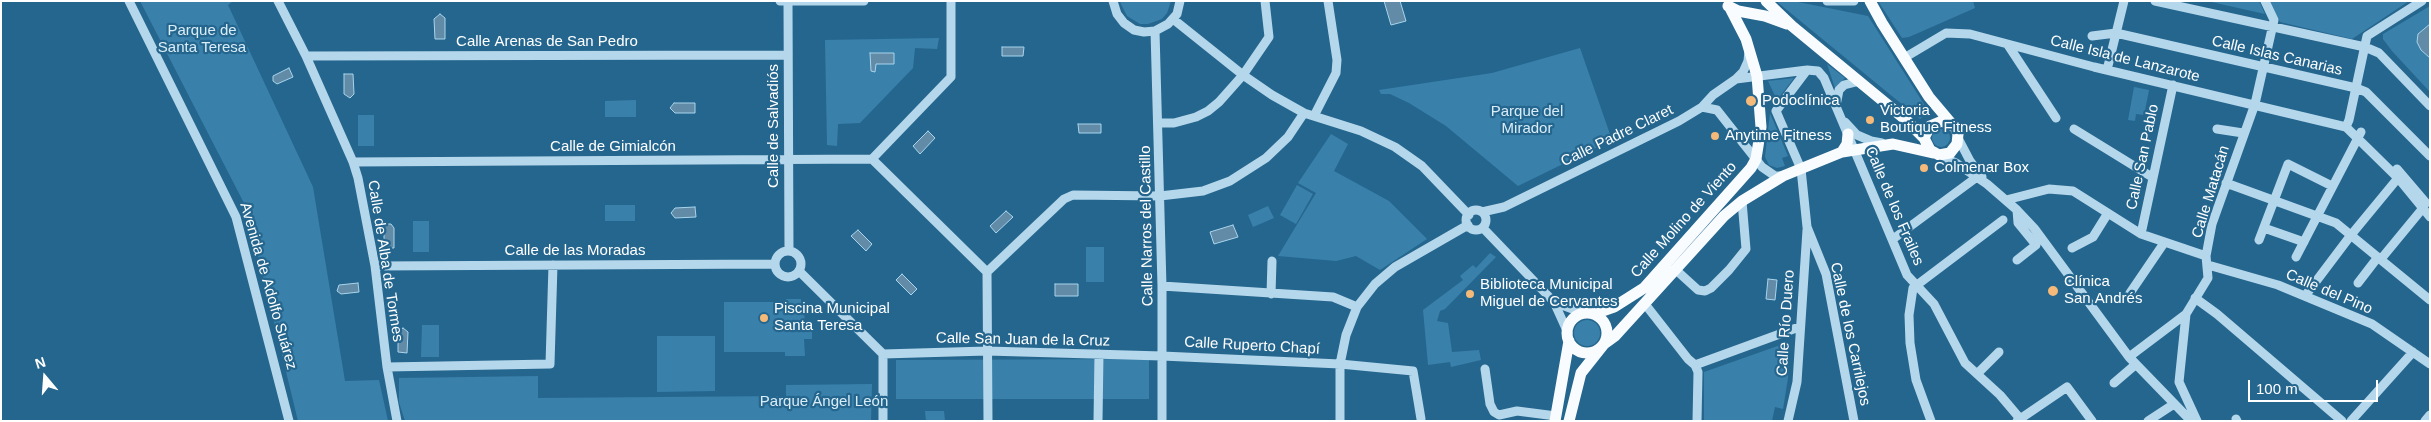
<!DOCTYPE html>
<html>
<head>
<meta charset="utf-8">
<style>
  body { margin:0 }
  #map { position:relative; width:2431px; height:422px; overflow:hidden; background:#25668e; font-family:Arial,sans-serif }
  canvas { display:block }
  .frame { position:absolute; inset:0; border:2px solid #fff; pointer-events:none }
  .north { position:absolute; left:20px; top:352px; width:50px; height:50px; -webkit-text-stroke:4px #25668e; paint-order:stroke; rotate:342deg; font-size:14px; font-weight:700; line-height:20px; text-align:center; color:#fff }
  .north::after { content:''; display:block; margin:auto; width:18px; height:22px; background:#fff; clip-path:polygon(50% 0,100% 100%,50% 72%,0 100%) }
  .scale { position:absolute; left:2248px; top:380px; width:130px; height:22px; box-sizing:border-box; border:2px solid #fff; border-top:0; padding-left:6px; font-size:15px; line-height:18px; white-space:nowrap; color:#fff; -webkit-text-stroke:4px #25668e; paint-order:stroke }
</style>
</head>
<body>
<div id="map">
<canvas width="2431" height="422"></canvas>
<div class="frame"></div>
<div class="north">N</div>
<div class="scale">100 m</div>
</div>
<script>
const c = document.querySelector('canvas').getContext('2d');
c.lineJoin = 'round';
function paint(path, color) { c.fillStyle = color; c.fill(path, 'evenodd'); }
const poly = rows => new Path2D(rows.map(r => 'M' + r).join(''));
function strokePath(path, color, width, dash) { c.strokeStyle = color; c.lineWidth = width; c.lineCap = dash ? 'butt' : 'round'; c.setLineDash(dash || []); c.stroke(path); }
function write(font, color, halo, rows, align = 'center') {
  c.font = font + ' Arial,sans-serif'; c.lineWidth = 4.5; c.setLineDash([]); c.textBaseline = 'middle'; c.strokeStyle = halo; c.fillStyle = color; for (const [text, x, y, turn = 0] of rows) {
    c.save(); c.translate(x, y); c.rotate((+turn || 0) * Math.PI / 180); c.textAlign = isNaN(turn) ? turn : align; if (halo) c.strokeText(text, 0, 0); c.fillText(text, 0, 0); c.restore();
  }
}
paint(poly([
  [140,1,233,1,228,5,313,187,345,381,379,380,388,421,298,421,246,207],
  [1171,1,1167,13,1162,19,1148,24,1140,24,1127,16,1120,2],
  [1776,1,1793,1,1868,16,1929,112,1920,119],
  [1878,1,1973,1,1975,8,1909,37,1902,38],
  [2207,1,2259,1,2265,14],
  [2270,1,2409,1,2352,39,2280,22],
  [2430,6,2430,92,2392,51,2383,39,2383,34],
  [939,38,937,49,915,48,913,68,860,123,838,124,837,146,827,145,825,40],
  [1580,48,1612,140,1518,186,1446,126,1409,103,1390,94,1381,94,1379,90,1492,73],
  [1827,64,1845,78,1835,88],
  [1794,78,1777,100,1768,81],
  [2134,87,2149,90,2144,115,2136,114,2135,121,2128,120],
  [636,100,636,117,605,117,605,101],
  [1770,113,1788,156,1782,158,1785,166,1777,168,1769,165,1765,157],
  [358,115,374,115,374,146,358,146],
  '1932 138a9 9 0 1 1 18 0a9 9 0 1 1-18 0Z',
  [1331,134,1348,144,1334,171,1389,201,1427,239,1380,270,1356,256,1336,261,1278,256,1316,193,1298,183],
  [1297,185,1313,194,1296,224,1280,215],
  [605,205,635,205,635,221,605,221],
  [1268,206,1274,218,1253,227,1248,215],
  [413,221,429,221,429,252,413,252],
  [1086,247,1104,247,1104,282,1086,282],
  [1490,253,1496,257,1445,309,1440,311,1437,321,1448,323,1452,352,1479,350,1481,360,1451,367,1450,362,1428,365,1423,310,1463,280,1460,276,1473,265,1476,268],
  [786,299,801,299,801,306,804,306,805,330,812,330,812,339,804,339,805,356,785,356,785,352,724,352,724,302,785,302],
  '1574 333a13 13 0 1 1 26 0a13 13 0 1 1-26 0Z',
  [422,325,439,325,439,357,421,357],
  [715,336,715,391,657,392,657,336],
  [1789,342,1788,378,1783,409,1775,407,1772,421,1704,421,1704,372],
  [1149,359,1149,399,896,399,896,360],
  [538,376,538,398,786,396,786,385,872,384,871,421,405,421,399,402,399,378],
  [925,411,944,411,945,421,926,421]
]), '#3981ab');
const water = poly([
  [1384,1,1400,1,1406,21,1391,25,1384,1],
  [440,14,445,18,445,39,435,39,434,19,440,14],
  [2430,24,2430,58,2421,50,2417,42,2418,34,2430,24],
  [1002,47,1024,47,1023,56,1002,56,1002,47],
  [870,53,894,53,894,64,876,64,875,72,871,71,870,53],
  [289,68,293,77,277,84,273,81,273,76,289,68],
  [344,74,353,74,354,94,350,98,344,94,344,74],
  [674,103,695,103,695,113,675,113,670,108,674,103],
  [1078,124,1101,124,1101,133,1079,133,1078,124],
  [928,131,935,138,920,154,913,146,928,131],
  [695,207,696,217,675,218,671,213,675,208,695,207],
  [1006,211,1013,217,996,233,990,226,1006,211],
  [386,224,391,224,394,228,394,248,384,248,384,227,386,224],
  [1233,225,1238,237,1214,244,1210,232,1233,225],
  [858,230,872,244,866,251,851,236,858,230],
  [902,274,917,289,911,295,896,280,902,274],
  [1768,279,1777,280,1775,300,1766,299,1768,279],
  [358,283,359,292,341,294,337,291,339,285,358,283],
  [1055,284,1078,284,1078,296,1055,296,1055,284],
  [403,328,408,332,407,353,398,352,398,332,403,328]
]);
paint(water, '#618ba6');
strokePath(water, '#a9d4ec', 1);
strokePath(poly([
  [129,1,236,217,289,421],
  [278,1,306,56,353,162,358,178,375,266,387,367,397,421],
  [780,1,864,1],
  [788,1,789,251],
  [1113,1,1117,14,1124,23,1134,30,1144,32,1155,31,1168,24,1177,14,1180,1],
  [1827,1,1854,1],
  [2155,1,2365,47,2379,53,2430,106],
  [1173,19,1243,75,1272,95,1304,113,1361,131,1395,147,1422,166,1469,215],
  [1155,31,1162,286,1162,421],
  [2092,36,2116,33,2356,88,2366,92,2430,156],
  [2008,45,2056,118],
  [306,56,788,55],
  [1904,58,1946,33,1970,34,2094,67,2346,127,2398,178,2430,217],
  [1807,70,1776,111,1801,169,1807,227,1826,274,1854,421],
  [2107,70,2124,1],
  [1736,79,1807,70,1818,71,1824,78,1907,275,1934,304,1965,363,2000,395,2022,421],
  [1836,106,1839,90,1844,85,1860,81],
  [1702,107,1717,110,1762,167,1775,176,1783,176],
  [1314,116,1336,73,1337,60,1328,1],
  [1845,122,1857,135,1871,141,1882,143],
  [1159,123,1174,123,1196,117,1208,111,1219,102,1243,75,1269,37,1265,1],
  [2346,127,2349,120,2367,36,2422,1],
  [2074,129,2152,177],
  [2217,129,2243,133],
  [1958,138,1970,161,1982,177],
  [1939,155,1956,163,1987,184,2017,210,2034,228,2129,357,2191,421],
  [872,159,951,77,951,1],
  [353,162,872,159,987,272],
  [2397,169,2426,203],
  [2226,183,2336,223,2430,300],
  [2006,200,2049,189,2073,191,2141,234,2206,256],
  [2017,210,2018,223,2036,245,2017,260],
  '1466 220a10 10 0 1 1 20 0a10 10 0 1 1-20 0Z',
  [1482,212,1504,207,1679,121,1702,107,1713,95,1736,79,1743,72,1748,61,1749,51],
  [1483,228,1554,302,1568,333],
  [2264,228,2304,242],
  [2141,234,2173,85],
  [1893,239,1977,177],
  [2259,240,2288,164,2332,186],
  [2072,248,2093,237,2108,213],
  '775 264a13 13 0 1 1 26 0a13 13 0 1 1-26 0Z',
  [2296,257,2361,132],
  [2381,259,2423,208],
  [2208,265,2278,285,2372,324,2430,364],
  [375,266,775,264],
  [1676,270,1698,290,1705,291,1711,288,1729,270,1746,249,1742,201],
  [799,271,883,354,883,421],
  [2358,283,2378,257],
  [1162,286,1333,297,1357,307],
  [2130,293,2164,243],
  [1271,294,1272,261],
  [2305,296,2351,235,2398,178],
  [2195,298,2217,314,2342,421],
  [1554,302,1583,313],
  [1645,304,1688,359,1695,365,1698,372,1697,421],
  [2186,314,2179,382,2197,421],
  [883,354,987,351,1162,356,1340,364,1413,371,1421,419],
  [2129,357,2186,314,2208,278,2206,256,2212,224,2255,104,2274,20,2265,1],
  [1695,365,1799,327],
  [387,367,550,364,553,265],
  [1485,369,1490,404,1494,412,1499,415,1517,411,1556,416],
  [1977,374,1999,352],
  [2114,383,2135,365],
  [2236,419,2237,421],
  [988,421,987,272,1064,199,1073,195,1160,196,1203,191,1230,181,1266,158,1288,137,1304,113],
  [1098,421,1099,354],
  [1340,421,1340,364,1346,335,1357,307,1375,284,1395,267,1468,225],
  [1788,421,1797,382,1807,230],
  [1931,421,1916,380,1910,343,1909,315,1913,288,2003,220],
  [2017,421,2067,387,2092,421],
  [2148,421,2174,404],
  [2351,421,2413,352],
  [2425,421,2430,415]
]), '#b5d7eb', 9);
strokePath(poly([
  [1766,1,1792,26,1906,120,1924,138],
  [1870,1,1882,23,1929,97,1956,129,1958,134,1957,144,1950,153,1939,155,1930,150,1924,138,1930,126,1942,121,1953,126],
  [1728,6,1738,11,1765,16,1787,24],
  [1842,152,1847,144,1848,134],
  '1567 333a20 20 0 1 1 40 0a20 20 0 1 1-40 0Z',
  [1594,314,1614,307,1644,288,1751,168,1756,159,1761,127,1757,76,1746,39,1729,6],
  [1555,421,1569,341],
  [1569,421,1581,373,1604,344,1615,336,1724,216,1742,201,1783,176,1842,152,1893,144,1933,153]
]), '#f9fcff', 11);
for (const [x, y, r, color] of [
  [1751,101,6,"#f5ba79"],
  [1870,120,5,"#f5ba79"],
  [1715,136,5,"#f5ba79"],
  [1924,168,5,"#f5ba79"],
  [2053,291,6,"#f5ba79"],
  [1470,294,5,"#f5ba79"],
  [764,318,5,"#f5ba79"]
]) { const dot = new Path2D(); dot.arc(x, y, r, 0, 2 * Math.PI); c.fillStyle = color; c.fill(dot); strokePath(dot, '#25668e', 2); }
write('15px', '#d9edf8', '#25668e', [
  ["Parque de",202,31],
  ["Santa Teresa",202,48],
  ["Parque del",1527,112],
  ["Mirador",1527,129],
  ["Parque Ángel León",824,402]
]);
write('15px', '#fff', '#25668e', [
  ["Calle Arenas de San Pedro",547,42],
  ["Calle Islas Canarias",2277,56,13],
  ["Calle Isla de Lanzarote",2125,59,14],
  ["Calle de Salvadiós",774,126,-90],
  ["Calle Padre Claret",1617,136,-26],
  ["Calle de Gimialcón",613,147],
  ["Calle San Pablo",2143,157,-78],
  ["Calle Matacán",2211,192,-73],
  ["Calle de los Frailes",1894,206,67],
  ["Calle Molino de Viento",1684,220,-48],
  ["Calle Narros del Castillo",1147,226,-91],
  ["Calle de las Moradas",575,251],
  ["Calle de Alba de Tormes",385,261,81],
  ["Avenida de Adolfo Suárez",268,286,74],
  ["Calle del Pino",2329,292,23],
  ["Calle Río Duero",1786,323,-86],
  ["Calle de los Carrilejos",1850,334,78],
  ["Calle San Juan de la Cruz",1023,340,1],
  ["Calle Ruperto Chapí",1252,346,3]
]);
write('15px', '#fff', '#25668e', [
  ["Podoclínica",1762,101],
  ["Victoria",1880,111],
  ["Boutique Fitness",1880,128],
  ["Anytime Fitness",1725,136],
  ["Colmenar Box",1934,168],
  ["Clínica",2064,282],
  ["San Andrés",2064,299],
  ["Biblioteca Municipal",1480,285],
  ["Miguel de Cervantes",1480,302],
  ["Piscina Municipal",774,309],
  ["Santa Teresa",774,326]
], 'left');
</script>
</body>
</html>
